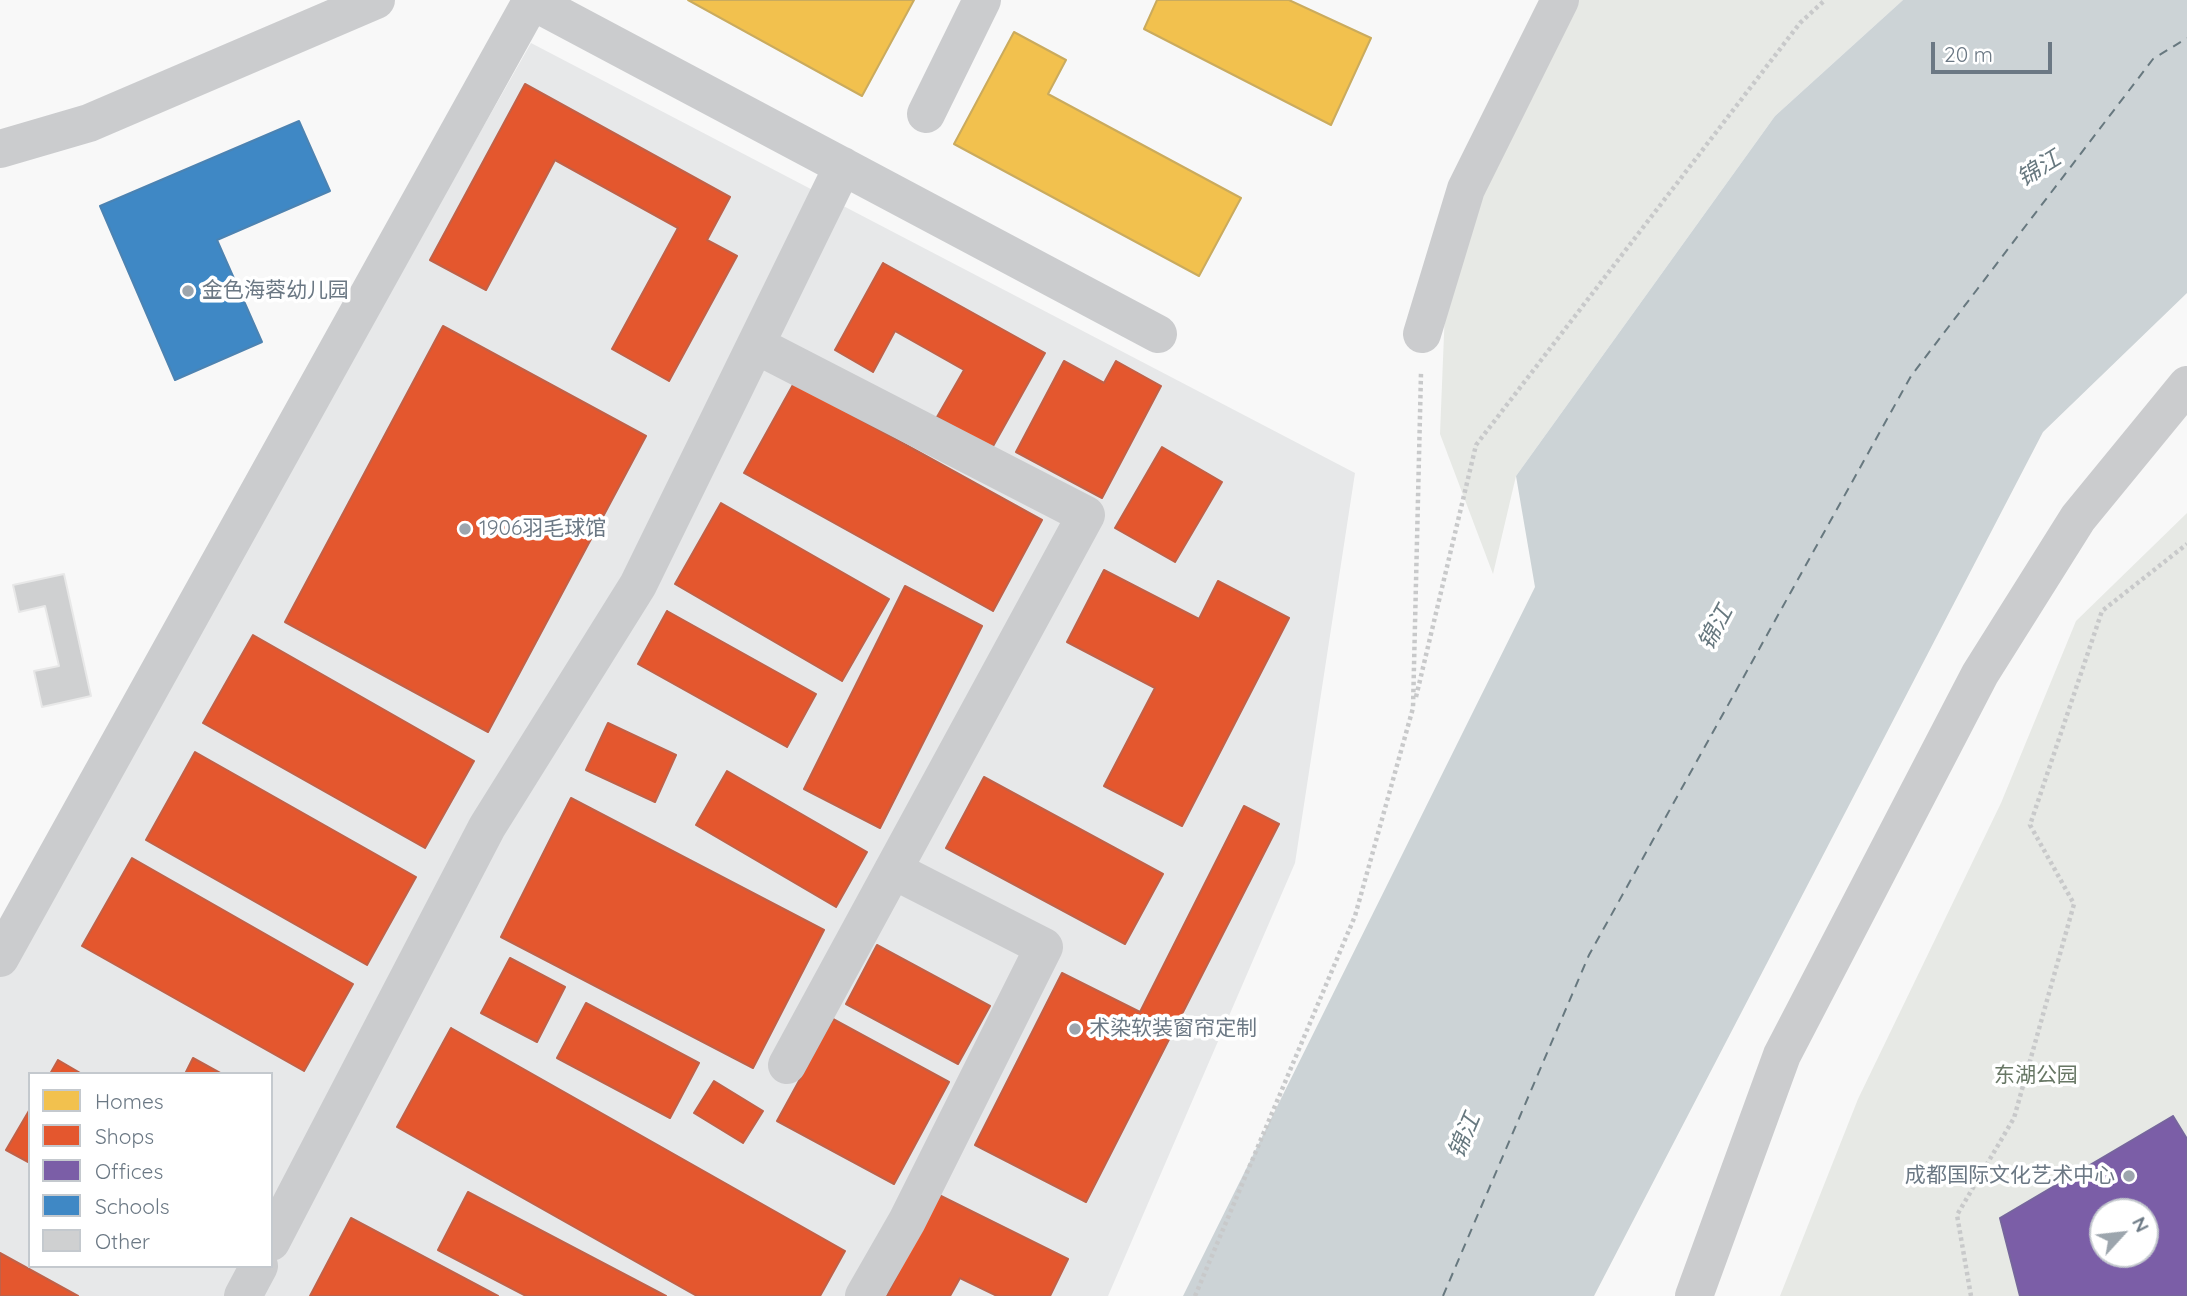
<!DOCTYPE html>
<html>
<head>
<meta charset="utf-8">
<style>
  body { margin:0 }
  #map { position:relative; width:2187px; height:1296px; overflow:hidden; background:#f8f8f8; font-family:Quicksand,sans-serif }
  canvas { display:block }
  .legend { position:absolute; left:28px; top:1072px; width:245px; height:196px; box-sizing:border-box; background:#fff; border:2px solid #c4c9ce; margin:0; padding:9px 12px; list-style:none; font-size:21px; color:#6b7884 }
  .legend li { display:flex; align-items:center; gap:14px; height:35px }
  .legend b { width:35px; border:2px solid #c4c9ce }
  .north { position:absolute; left:2089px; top:1198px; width:70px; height:70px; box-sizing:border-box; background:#fff; border:2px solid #c4c9ce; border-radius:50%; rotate:63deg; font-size:19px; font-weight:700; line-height:28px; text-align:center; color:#6b7884 }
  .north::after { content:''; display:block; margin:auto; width:24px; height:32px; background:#9ca5ad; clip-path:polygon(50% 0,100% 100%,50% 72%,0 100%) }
  .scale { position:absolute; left:1931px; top:42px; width:121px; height:32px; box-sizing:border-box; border:4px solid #6b7884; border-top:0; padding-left:9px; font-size:21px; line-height:24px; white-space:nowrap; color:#6b7884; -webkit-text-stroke:5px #fff; paint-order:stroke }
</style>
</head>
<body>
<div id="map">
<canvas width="2187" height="1296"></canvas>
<ul class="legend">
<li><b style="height:19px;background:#f2c14e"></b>Homes</li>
<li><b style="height:19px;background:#e4572e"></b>Shops</li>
<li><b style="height:19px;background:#7b5ea7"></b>Offices</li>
<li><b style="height:19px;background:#3f88c5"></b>Schools</li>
<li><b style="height:19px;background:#cfd0d1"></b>Other</li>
</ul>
<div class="north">N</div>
<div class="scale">20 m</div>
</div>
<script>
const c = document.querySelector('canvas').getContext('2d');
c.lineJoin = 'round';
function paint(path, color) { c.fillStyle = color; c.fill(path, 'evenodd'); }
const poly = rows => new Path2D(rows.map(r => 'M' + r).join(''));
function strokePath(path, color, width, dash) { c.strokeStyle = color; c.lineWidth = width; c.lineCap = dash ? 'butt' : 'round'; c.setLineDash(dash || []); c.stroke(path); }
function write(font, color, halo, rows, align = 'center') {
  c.font = font + ' Quicksand,"Noto Sans SC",sans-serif'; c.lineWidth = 7; c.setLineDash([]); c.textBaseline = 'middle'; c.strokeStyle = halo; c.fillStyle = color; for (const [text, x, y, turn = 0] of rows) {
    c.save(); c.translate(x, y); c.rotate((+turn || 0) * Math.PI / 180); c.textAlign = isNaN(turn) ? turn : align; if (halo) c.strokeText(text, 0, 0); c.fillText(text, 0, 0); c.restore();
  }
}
paint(poly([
  [531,43,1355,473,1295,863,1108,1296,0,1296,0,976],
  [30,1074,271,1074,271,1266,30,1266]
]), '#e7e8e9');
paint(poly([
  [1579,0,1903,0,1775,116,1516,476,1493,574,1440,434,1447,260],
  [2187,513,2187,1296,1780,1296,1858,1099,2001,803,2076,621],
  [2103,1212,2145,1212,2145,1254,2103,1254]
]), '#e7e9e5');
paint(poly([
  [1903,0,2187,0,2187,293,2043,432,1594,1296,1183,1296,1535,587,1516,476,1775,116]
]), '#ccd3d6');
const homes = poly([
  [688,0,914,0,862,96,688,0],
  [1157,0,1289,0,1371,38,1331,125,1144,29,1157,0],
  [1014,32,1066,60,1048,94,1241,198,1199,276,954,144,1014,32]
]);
paint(homes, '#f2c14e');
strokePath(homes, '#caab5e', 2);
const shops = poly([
  [525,84,730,197,707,240,737,256,669,381,612,349,678,228,555,160,486,290,430,260,525,84],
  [883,263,1045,353,992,448,937,417,964,370,895,331,873,372,835,350,883,263],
  [443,326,646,436,488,732,285,622,443,326],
  [1064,361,1104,383,1116,361,1161,386,1102,498,1016,452,1064,361],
  [794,383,1042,520,993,611,744,473,794,383],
  [1162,447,1222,482,1175,562,1115,528,1162,447],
  [721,503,889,599,842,681,675,584,721,503],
  [1104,570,1199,619,1218,581,1289,618,1182,826,1104,786,1155,688,1067,642,1104,570],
  [905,586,982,626,880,828,804,789,905,586],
  [667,611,816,694,787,747,638,664,667,611],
  [253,635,474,761,425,848,203,723,253,635],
  [608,723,676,755,655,802,586,770,608,723],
  [195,752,416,877,367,965,146,840,195,752],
  [727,771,867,852,836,907,696,825,727,771],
  [984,777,1163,874,1125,944,946,848,984,777],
  [571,798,824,930,753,1068,501,937,571,798],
  [1244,806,1279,824,1086,1202,975,1145,1062,973,1140,1012,1244,806],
  [132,858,353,984,304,1071,82,946,132,858],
  [877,945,990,1006,958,1064,846,1004,877,945],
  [510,958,565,987,537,1042,481,1013,510,958],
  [586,1003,699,1063,670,1118,557,1058,586,1003],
  [833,1019,949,1082,894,1184,777,1121,833,1019],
  [451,1028,845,1251,820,1296,697,1296,397,1127,451,1028],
  [193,1058,222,1074,185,1074,193,1058],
  [58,1060,82,1074,50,1074,58,1060],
  [714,1081,763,1111,743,1143,694,1113,714,1081],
  [30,1109,30,1163,6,1150,30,1109],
  [468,1192,666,1296,526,1296,438,1250,468,1192],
  [937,1194,1068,1259,1050,1296,997,1296,960,1278,950,1296,887,1296,937,1194],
  [351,1218,498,1296,310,1296,351,1218],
  [0,1253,78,1296,0,1296,0,1253]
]);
paint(shops, '#e4572e');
strokePath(shops, '#c06148', 2);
const offices = poly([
  [2173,1116,2187,1139,2187,1296,2020,1296,2000,1218,2173,1116],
  [2103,1212,2145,1212,2145,1254,2103,1254,2103,1212]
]);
paint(offices, '#7b5ea7');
strokePath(offices, '#76669c', 2);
const schools = poly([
  [299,121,330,191,217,240,262,342,175,380,100,206,299,121]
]);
paint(schools, '#3f88c5');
strokePath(schools, '#4c83b2', 2);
strokePath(poly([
  [1443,1296,1589,955,1911,376,2153,59,2187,38]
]), '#67787f', 2, [9, 7]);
const building = poly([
  [64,574,91,696,42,707,34,671,59,666,45,606,19,612,13,585,64,574]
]);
paint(building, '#cfd0d1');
strokePath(building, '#e8e8e8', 2);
strokePath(poly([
  [1416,697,1476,445,1800,23,1825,0],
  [1195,1296,1355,916,1413,708,1421,373],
  [1971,1296,1957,1215,2014,1118,2074,904,2030,825,2102,611,2187,544]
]), '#c8c9ca', 4.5, [3.5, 3.5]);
strokePath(poly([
  [532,1,1158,334],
  [926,114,982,0],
  [0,149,89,123,376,0],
  [1422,334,1466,189,1560,0],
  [756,345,1086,515,787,1065],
  [0,958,532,0],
  [271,1242,487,827,638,585,843,166],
  [243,1296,259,1266],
  [864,1296,907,1221,1044,947,893,870],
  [1694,1296,1782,1055,1980,674,2078,518,2187,385]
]), '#cbccce', 38);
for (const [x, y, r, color] of [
  [188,291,7,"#9ca5ad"],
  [465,529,7,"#9ca5ad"],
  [1075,1029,7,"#9ca5ad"],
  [2129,1176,7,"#9ca5ad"]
]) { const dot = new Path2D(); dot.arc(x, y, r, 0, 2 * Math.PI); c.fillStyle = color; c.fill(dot); strokePath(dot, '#fff', 2.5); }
write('21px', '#6b7884', '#fff', [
  ["金色海蓉幼儿园",202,291],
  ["1906羽毛球馆",479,529],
  ["术染软装窗帘定制",1089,1029],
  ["成都国际文化艺术中心",2115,1176,"right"]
], 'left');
write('21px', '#687765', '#fff', [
  ["东湖公园",2036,1076]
]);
write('italic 23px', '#67787f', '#fff', [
  ["锦江",2039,169,-32],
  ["锦江",1716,628,-62],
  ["锦江",1465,1136,-67]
]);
</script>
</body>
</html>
